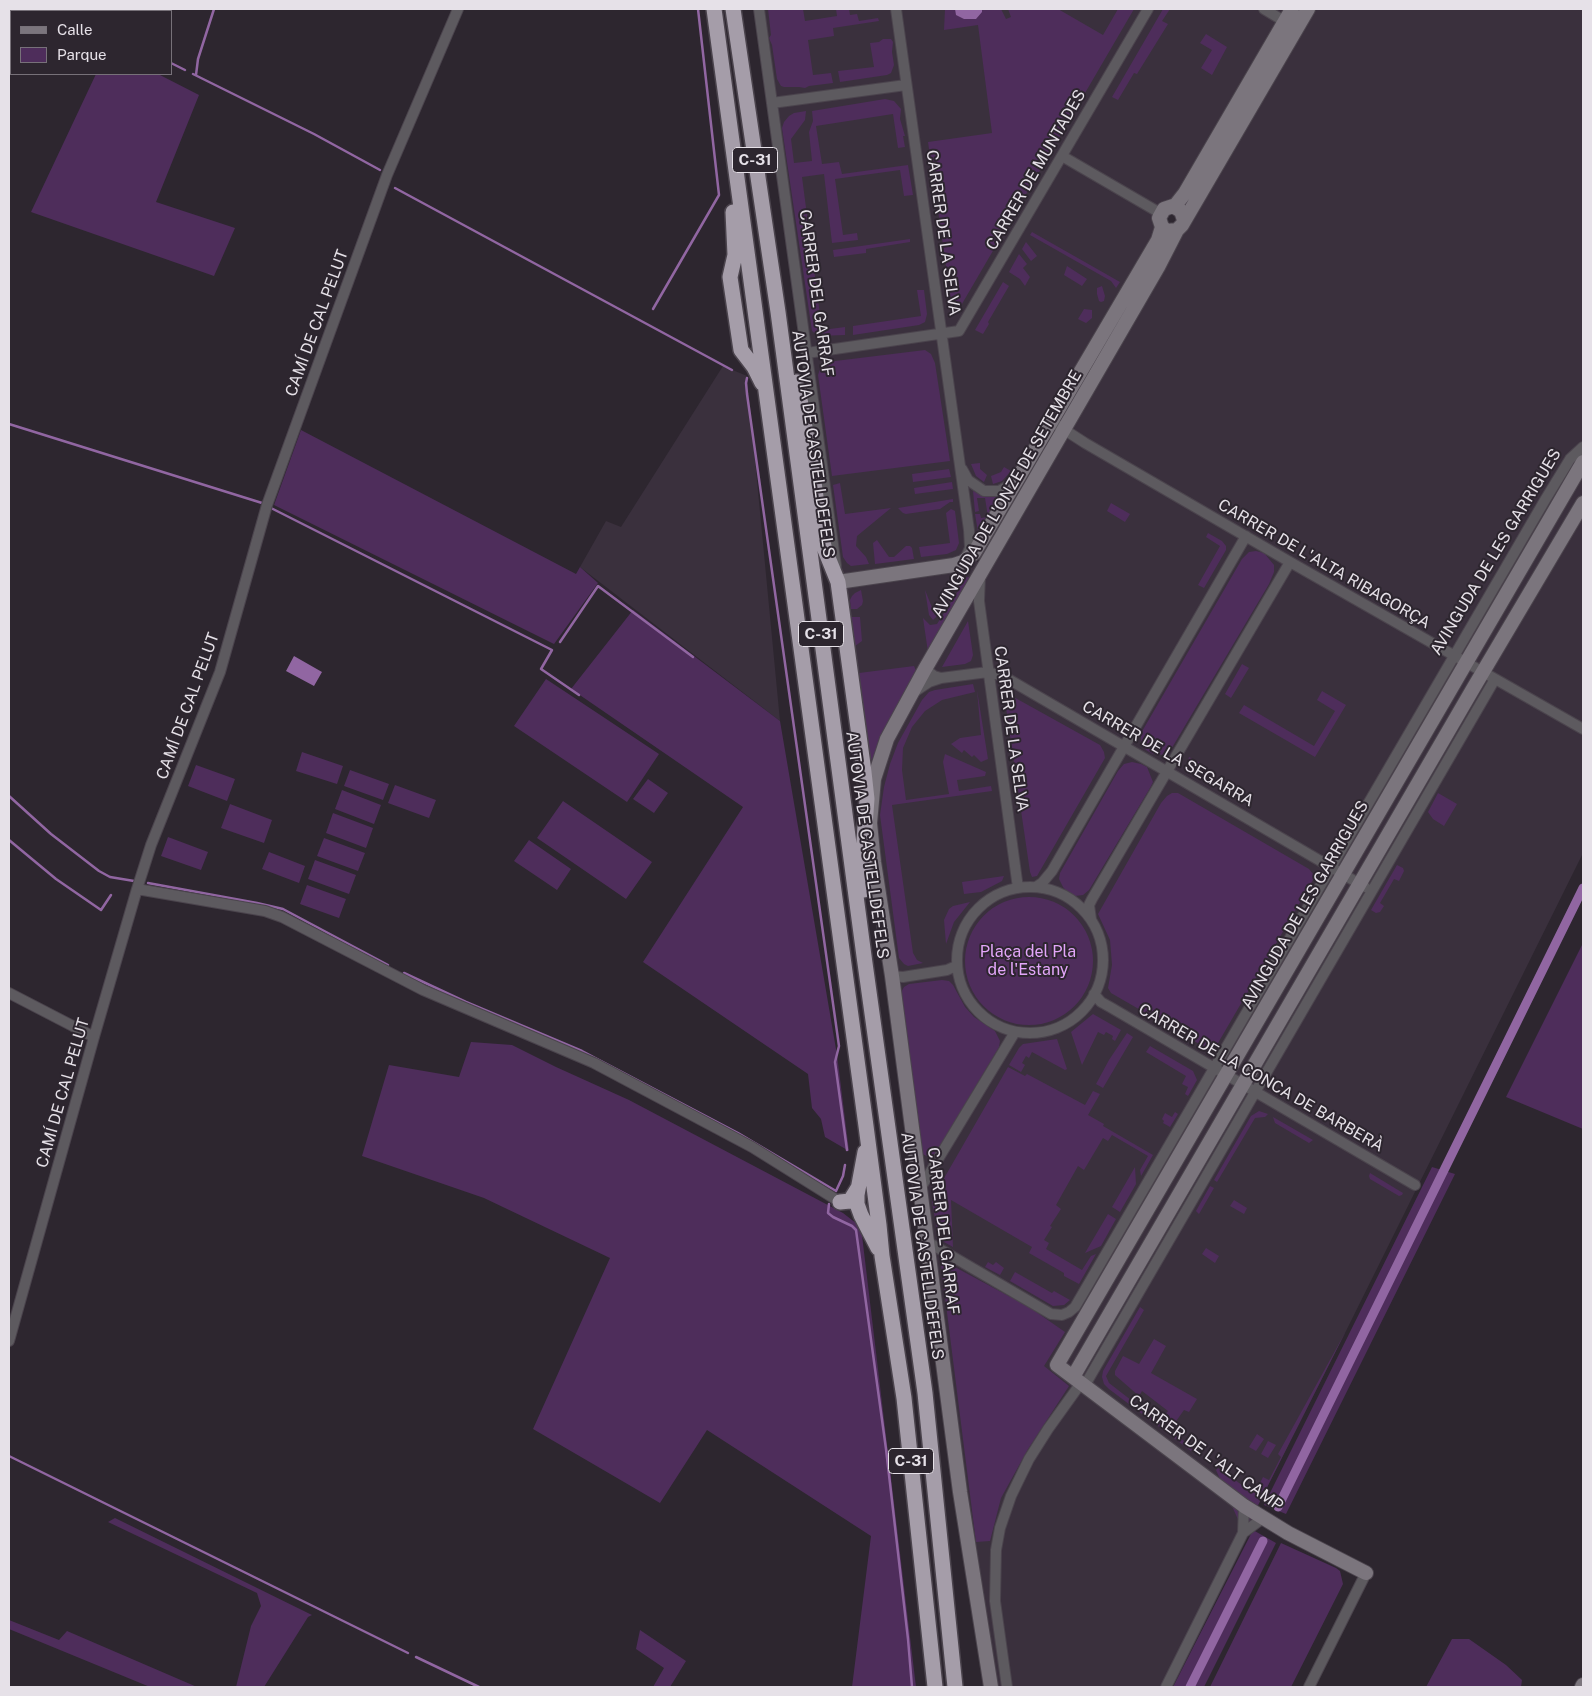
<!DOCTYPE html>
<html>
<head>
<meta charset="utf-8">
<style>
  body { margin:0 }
  #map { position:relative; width:1592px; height:1696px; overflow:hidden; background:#2d262f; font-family:"Public Sans",sans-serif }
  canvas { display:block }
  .frame { position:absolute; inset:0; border:10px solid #e6e1e8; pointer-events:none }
  .legend { position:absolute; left:10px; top:10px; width:162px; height:65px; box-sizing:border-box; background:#2d262f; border:1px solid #777179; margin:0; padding:6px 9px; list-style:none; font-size:15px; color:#e6e1e8 }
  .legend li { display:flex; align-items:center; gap:10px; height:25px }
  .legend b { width:25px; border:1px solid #777179 }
</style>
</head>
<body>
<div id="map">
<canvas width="1592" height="1696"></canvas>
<div class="frame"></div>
<ul class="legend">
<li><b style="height:6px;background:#7b757d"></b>Calle</li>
<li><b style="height:14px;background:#4e2d5b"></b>Parque</li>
</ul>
</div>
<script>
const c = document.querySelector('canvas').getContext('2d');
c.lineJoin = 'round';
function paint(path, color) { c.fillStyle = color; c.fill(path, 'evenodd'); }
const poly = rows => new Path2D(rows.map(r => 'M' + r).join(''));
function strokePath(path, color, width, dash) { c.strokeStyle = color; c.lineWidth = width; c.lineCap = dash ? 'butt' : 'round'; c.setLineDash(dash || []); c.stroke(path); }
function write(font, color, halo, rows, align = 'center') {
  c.font = font + ' "Public Sans",sans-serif'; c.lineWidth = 4; c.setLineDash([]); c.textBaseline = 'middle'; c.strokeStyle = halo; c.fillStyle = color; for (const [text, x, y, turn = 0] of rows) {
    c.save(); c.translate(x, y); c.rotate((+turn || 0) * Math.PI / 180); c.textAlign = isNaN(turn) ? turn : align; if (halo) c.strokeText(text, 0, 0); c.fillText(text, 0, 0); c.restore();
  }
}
paint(poly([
  [759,9,1288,9,970,557,985,567,1177,240,1192,223,1200,209,1220,161,1316,9,1583,9,1583,853,1346,1331,1166,1687,988,1687],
  [723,366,747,376,780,721,580,567,606,521,621,527]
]), '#3a303d');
paint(poly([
  [768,9,803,9,805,21,837,16,836,9,849,9,850,15,857,14,859,21,878,18,879,21,833,28,834,36,808,40,813,75,831,73,833,83,809,86,805,88,799,87,784,87,781,86,777,79,772,45,769,38,771,35],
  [945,9,1001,9,1006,19,1011,17,1008,9,1058,9,1103,35,1118,9,1134,9,959,309,955,310,952,307,928,142,992,133,978,25,944,30],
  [1163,9,1170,9,1162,21,1168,24,1137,74,1134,73,1118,100,1112,97],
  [1206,34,1227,47,1212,75,1201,68,1212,50,1200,43],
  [883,39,891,39,893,42,892,52,894,65,891,73,887,75,840,82,838,71,874,67,870,43,879,42],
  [96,74,158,74,199,95,156,202,235,228,214,276,31,212],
  [885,99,894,101,901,109,900,119,905,136,903,136,905,147,898,148,893,114,816,126,822,164,839,162,842,174,908,165,913,195,904,196,900,170,835,179,843,235,857,233,858,240,832,243,824,174,802,177,822,330,845,327,845,335,818,336,812,331,782,128,784,122,789,116,794,113,806,111,805,120,791,139,794,163,812,161,809,132,813,121,812,111],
  [1032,232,1120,282,1116,288,1111,281,1030,235],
  [910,239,910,242,866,249,866,253,834,257,833,250],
  [1026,242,1037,256,1031,261,1022,249],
  [1019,254,1027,264,1023,268,1030,277,1025,286,1020,279,1009,272],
  [1067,266,1087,279,1082,286,1064,275],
  [1003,282,1009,286,988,322,989,324,983,334,975,330],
  [1102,286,1105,296,1104,301,1101,302,1099,301,1097,294,1097,288],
  [917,290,924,290,927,314,925,322,919,325,853,335,853,326,921,316],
  [1084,309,1092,310,1092,318,1086,323,1078,319],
  [925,350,931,354,935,363,950,461,832,476,818,375,821,366,827,362],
  [301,430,576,574,580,567,598,583,554,644,274,505],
  [980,463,980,469,987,475,984,482,976,476,971,464],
  [1004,467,1011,471,1002,481,993,484,991,476,1001,472],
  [949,469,951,477,913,482,912,474],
  [952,482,953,489,915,494,914,488],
  [840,483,845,514,891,508,857,536,856,546,866,557,869,564,851,566,847,563,843,557,833,485],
  [973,491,984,496,999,496,1000,498,979,532,978,532,975,514,980,514,981,518,988,517,985,498,977,498,979,511,975,512],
  [953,499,953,502,950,502,940,509,906,514,903,513,898,508],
  [1111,503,1130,514,1125,522,1107,511],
  [951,509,955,511,959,543,956,550,947,554,921,557,919,547,950,543,946,513],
  [1208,533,1222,541,1226,546,1226,550,1204,588,1198,585,1220,546,1206,537],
  [877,540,889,557,894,557,906,546,910,546,912,548,914,559,875,564,873,543],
  [1256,551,1264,553,1274,565,1274,572,1269,584,1170,751,1164,755,1153,754,1146,750,1141,743,1141,733,1144,728,1242,559,1249,552],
  [975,576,928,652,923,618,930,625,937,624,960,588,954,585,956,579],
  [861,590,863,601,862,605,857,609,851,609,850,600,852,596,855,593],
  [925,590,935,615,938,615,933,620,929,615],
  [633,610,780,721,837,1055,849,1151,825,1137,821,1119,812,1108,808,1074,643,962,743,807,571,689],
  [851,617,860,617,862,641,855,646],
  [968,621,973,655,971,661,965,664,942,667],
  [1242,664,1249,668,1231,698,1225,694],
  [914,666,918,675,871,761,859,673],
  [546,679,659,754,627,802,514,726],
  [973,684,975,692,942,700,925,711,912,727,903,748,902,770,906,800,949,794,943,762,945,754,986,772,985,776,957,780,959,791,991,786,992,791,892,805,913,953,917,960,923,963,908,966,904,964,899,958,880,815,884,787,890,764,898,743,922,700,929,692,935,690],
  [977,690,988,759,981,762,974,755,972,757,964,750,962,753,951,744,960,738,981,735],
  [1322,691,1346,705,1315,757,1239,713,1244,705,1314,746,1335,711,1317,700],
  [1010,695,1100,745,1104,752,1105,758,1037,876,1032,877,1030,872,1005,701],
  [302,752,343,766,337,784,296,771],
  [1189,757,1204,765,1198,774,1189,769,1187,765],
  [1132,762,1141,764,1147,767,1153,782,1150,788,1089,890,1083,895,1075,896,1068,893,1063,887,1059,879,1060,873,1118,771,1124,764],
  [196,765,235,779,227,801,188,786],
  [350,770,389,784,383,800,344,786],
  [648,779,668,793,654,813,633,799],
  [395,785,436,800,429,818,388,803],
  [342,790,381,805,374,824,335,809],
  [1172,793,1178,793,1309,869,1313,874,1313,880,1218,1043,1213,1048,1208,1049,1111,993,1108,988,1112,965,1110,940,1098,914,1161,803,1167,796],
  [1438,793,1457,804,1444,826,1433,819,1428,812],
  [563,801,652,862,626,899,537,838],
  [230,804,272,820,264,843,221,828],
  [333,813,373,828,366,848,326,833],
  [168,837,208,852,201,870,161,856],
  [324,838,365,853,358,871,317,856],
  [529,840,571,869,557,890,514,861],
  [269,852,305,866,299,883,262,869],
  [315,860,356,875,349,894,308,879],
  [1397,865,1403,868,1404,871,1399,881,1394,879,1380,903,1384,906,1380,912,1376,913,1371,910],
  [1004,876,1002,881,981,892,964,894,962,882],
  [307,885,346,899,339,918,300,904],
  '965 961a64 64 0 1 1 128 0a64 64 0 1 1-128 0Z',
  [970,902,954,922,946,944,944,920,949,909,953,906],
  [1583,943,1583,1129,1506,1097],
  [942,980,949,981,953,985,965,1007,974,1017,995,1031,1000,1041,999,1047,933,1157,928,1157,923,1154,920,1146,899,996,904,987,909,984],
  [1093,1014,1121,1030,1115,1041,1112,1039,1113,1036,1106,1032,1104,1035,1098,1032,1082,1065,1071,1032],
  [1127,1033,1133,1037,1103,1088,1096,1084,1109,1060],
  [1057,1039,1067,1069,1065,1070,1032,1052,1029,1058,1026,1056,1022,1063,1025,1065,1021,1072,1009,1065,1019,1048,1023,1044],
  [471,1042,512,1045,556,1067,629,1100,843,1213,861,1227,916,1687,852,1687,871,1536,707,1430,660,1503,533,1429,610,1258,484,1198,362,1156,389,1065,459,1077],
  [1150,1046,1193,1071,1197,1080,1188,1096,1185,1094,1188,1087,1182,1084,1186,1076,1146,1052],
  [1008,1067,1025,1076,1027,1074,1085,1105,1093,1091,1100,1094,1088,1115,1104,1124,1103,1126,1153,1155,1141,1176,1140,1170,1148,1156,1112,1135,1108,1141,1103,1138,1084,1170,1078,1166,1056,1205,1061,1209,1050,1226,1052,1227,1044,1240,1049,1243,1046,1249,1082,1270,1091,1256,1096,1254,1079,1284,1064,1276,1064,1273,1029,1253,1032,1247,951,1200,953,1247,944,1242,938,1236,932,1202,935,1194],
  [1259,1111,1268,1114,1265,1117,1255,1118,1217,1182,1214,1180,1251,1116],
  [1175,1112,1178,1114,1170,1127,1163,1123,1164,1121,1162,1119,1165,1113,1172,1117],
  [1273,1117,1313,1140,1309,1143,1275,1123],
  [1135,1167,1136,1184,1120,1212,1112,1207],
  [1432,1167,1455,1174,1286,1514,1264,1505],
  [1370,1173,1403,1193,1402,1195,1399,1196,1370,1179,1369,1176],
  [1210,1186,1214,1188,1199,1214,1196,1211],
  [1234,1200,1247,1208,1244,1214,1230,1206],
  [1108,1214,1116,1219,1101,1246,1085,1253],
  [1206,1248,1219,1256,1215,1263,1202,1254],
  [988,1262,993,1265,996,1262,1004,1268,1000,1275,985,1267],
  [941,1265,951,1265,1029,1307,1065,1332,1044,1366,1069,1386,1028,1449,1001,1498,990,1541,976,1542],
  [1015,1272,1052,1293,1054,1291,1070,1300,1064,1305,1053,1306,1010,1281],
  [1140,1307,1144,1310,1106,1376,1109,1383,1193,1448,1191,1451,1109,1389,1104,1384,1102,1377,1103,1371],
  [1346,1331,1244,1533,1216,1470,1218,1468,1249,1490,1258,1487,1263,1477,1269,1480,1281,1457,1278,1454],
  [1154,1339,1166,1346,1151,1373,1197,1399,1189,1412,1184,1410,1174,1424,1164,1416,1168,1411,1142,1391,1139,1396,1115,1375,1115,1371,1123,1356,1139,1364],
  [1257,1434,1264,1439,1256,1451,1249,1447],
  [1268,1441,1276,1445,1268,1458,1261,1454],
  [115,1518,312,1615,308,1617,264,1687,236,1687,251,1626,261,1606,257,1593,108,1522],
  [1253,1530,1276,1543,1204,1687,1173,1687],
  [1281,1543,1336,1568,1340,1571,1343,1584,1291,1687,1210,1687],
  [9,1620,59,1640,67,1631,197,1687,150,1687,9,1629],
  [640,1630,686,1661,670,1687,653,1687,664,1668,636,1649],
  [1452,1639,1469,1639,1506,1665,1522,1680,1521,1687,1426,1687]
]), '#4e2d5b');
paint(poly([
  [955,9,982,9,982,12,976,19,964,19,956,15],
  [294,656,322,672,314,686,286,671]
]), '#9166a2');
strokePath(poly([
  [50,9,56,11],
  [171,63,185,70],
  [193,74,314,134,380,170],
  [196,75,198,59,214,9],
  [395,188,732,370],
  [653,309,719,195,698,9],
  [747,378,746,383,747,394,839,1046,835,1062,847,1150],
  [9,424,262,503],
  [269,507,552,650,541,669,579,695],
  [560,642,598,586,693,657],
  [9,796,51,834,99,871,110,877,134,881],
  [9,840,56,879,101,910,111,895],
  [148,883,257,903,283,909,388,965],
  [404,973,466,1002,582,1051,738,1133,836,1191,843,1176,845,1165],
  [829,1204,828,1213,833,1217,852,1226,856,1230,886,1449,908,1639,912,1687],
  [9,1456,408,1653],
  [416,1657,479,1687]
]), '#9166a2', 2.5);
strokePath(poly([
  [1278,1507,1583,888],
  [1190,1687,1263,1541]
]), '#9166a2', 9);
const street = poly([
  [759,9,836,566],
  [896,9,969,530,970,548,965,559],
  [1264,9,1284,21],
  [772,103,906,85],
  [1062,156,1160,213],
  [807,353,959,331,1148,9],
  [1051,421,1085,443,1290,562,1583,729],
  [962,469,968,480,984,491,999,491,1015,482],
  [980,576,979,601,1018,888],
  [925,669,934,676,941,678,988,672,1003,676,1365,887],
  [914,692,929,682,941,678],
  '957 960a73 73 0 1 1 146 0a73 73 0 1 1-146 0Z',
  [1036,887,1042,883,1052,871,1246,536],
  [137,889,265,911,282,917,423,990,594,1063,752,1147,840,1202],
  [1091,919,1089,905,1092,899,1290,562],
  [892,976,903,977,947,970,956,966],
  [9,993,94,1037],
  [1094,994,1101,1002,1110,1007,1415,1185],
  [920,1189,1015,1032],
  [926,1241,1051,1314,1062,1315,1069,1312,1075,1307,1545,500,1570,459,1583,447],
  [9,1341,94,1037,137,889,151,845,220,672,267,505,387,175,458,9],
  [1085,1385,1495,679],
  [1243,1533,1263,1518],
  [1007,1687,995,1601,996,1550,1000,1528,1011,1496,1029,1459,1048,1429,1081,1383],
  [1166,1687,1243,1533,1244,1506],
  [1309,1687,1366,1573]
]);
const secondary = poly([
  [1174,207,1185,193,1292,9],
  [1184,220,1181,211,1173,206,1164,209,1159,218,1162,227,1167,231,1177,230,1182,225,1308,9],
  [838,582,954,565,963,562,974,553,1158,240,1162,227],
  [1073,1377,1474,687,1583,503],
  [1366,1573,1288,1533,1244,1506,1057,1365,1583,462],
  [991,1687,960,1492,892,976,874,862,870,823,874,779,887,739,925,669,1158,267,1177,230],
  [1582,1687,1583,1685]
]);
const highway = poly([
  [714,9,866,1126,879,1225,882,1256,904,1398,935,1687],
  [733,9,778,312,864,956,925,1393,955,1687],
  [733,212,735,255,730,277,741,350,754,367,762,383],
  [797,382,812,467,821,534,825,550,838,582,864,772,867,799,864,840,864,890],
  [865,1152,857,1195,857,1204,861,1215,878,1248],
  [840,1202,850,1201,858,1188]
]);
strokePath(street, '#4b444d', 12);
strokePath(secondary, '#4b444d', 16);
strokePath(highway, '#4b444d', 18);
strokePath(street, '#5d5a5f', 10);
strokePath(secondary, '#7b757d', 14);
strokePath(highway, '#a59da9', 15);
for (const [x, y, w] of [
  [755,160,45],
  [821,634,45],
  [911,1461,45]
]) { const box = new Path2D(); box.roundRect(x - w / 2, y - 12.5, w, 25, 4); c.fillStyle = '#2d262f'; c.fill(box); strokePath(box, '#e6e1e8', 1); }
write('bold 15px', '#e6e1e8', null, [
  ["C-31",755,160],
  ["C-31",821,634],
  ["C-31",911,1461]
]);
write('16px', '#e6e1e8', '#2d262f', [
  ["CARRER DE MUNTADES",1036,170,-60],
  ["CARRER DE LA SELVA",943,233,82],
  ["CARRER DEL GARRAF",816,293,82],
  ["CAMÍ DE CAL PELUT",317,323,-70],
  ["AUTOVIA DE CASTELLDEFELS",813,444,82],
  ["AVINGUDA DE L'ONZE DE SETEMBRE",1007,494,-60],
  ["AVINGUDA DE LES GARRIGUES",1496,552,-59],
  ["CARRER DE L'ALTA RIBAGORÇA",1324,564,30],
  ["CAMÍ DE CAL PELUT",188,706,-70],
  ["CARRER DE LA SELVA",1011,729,82],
  ["CARRER DE LA SEGARRA",1168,754,30],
  ["AUTOVIA DE CASTELLDEFELS",867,845,82],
  ["AVINGUDA DE LES GARRIGUES",1305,905,-60],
  ["CARRER DE LA CONCA DE BARBERÀ",1261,1078,30],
  ["CAMÍ DE CAL PELUT",63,1093,-74],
  ["CARRER DEL GARRAF",943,1231,83],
  ["AUTOVIA DE CASTELLDEFELS",922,1246,82],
  ["CARRER DE L'ALT CAMP",1206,1453,36]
]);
write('16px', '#e3a6fa', '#2d262f', [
  ["Plaça del Pla",1028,952],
  ["de l'Estany",1028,970]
]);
</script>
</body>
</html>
